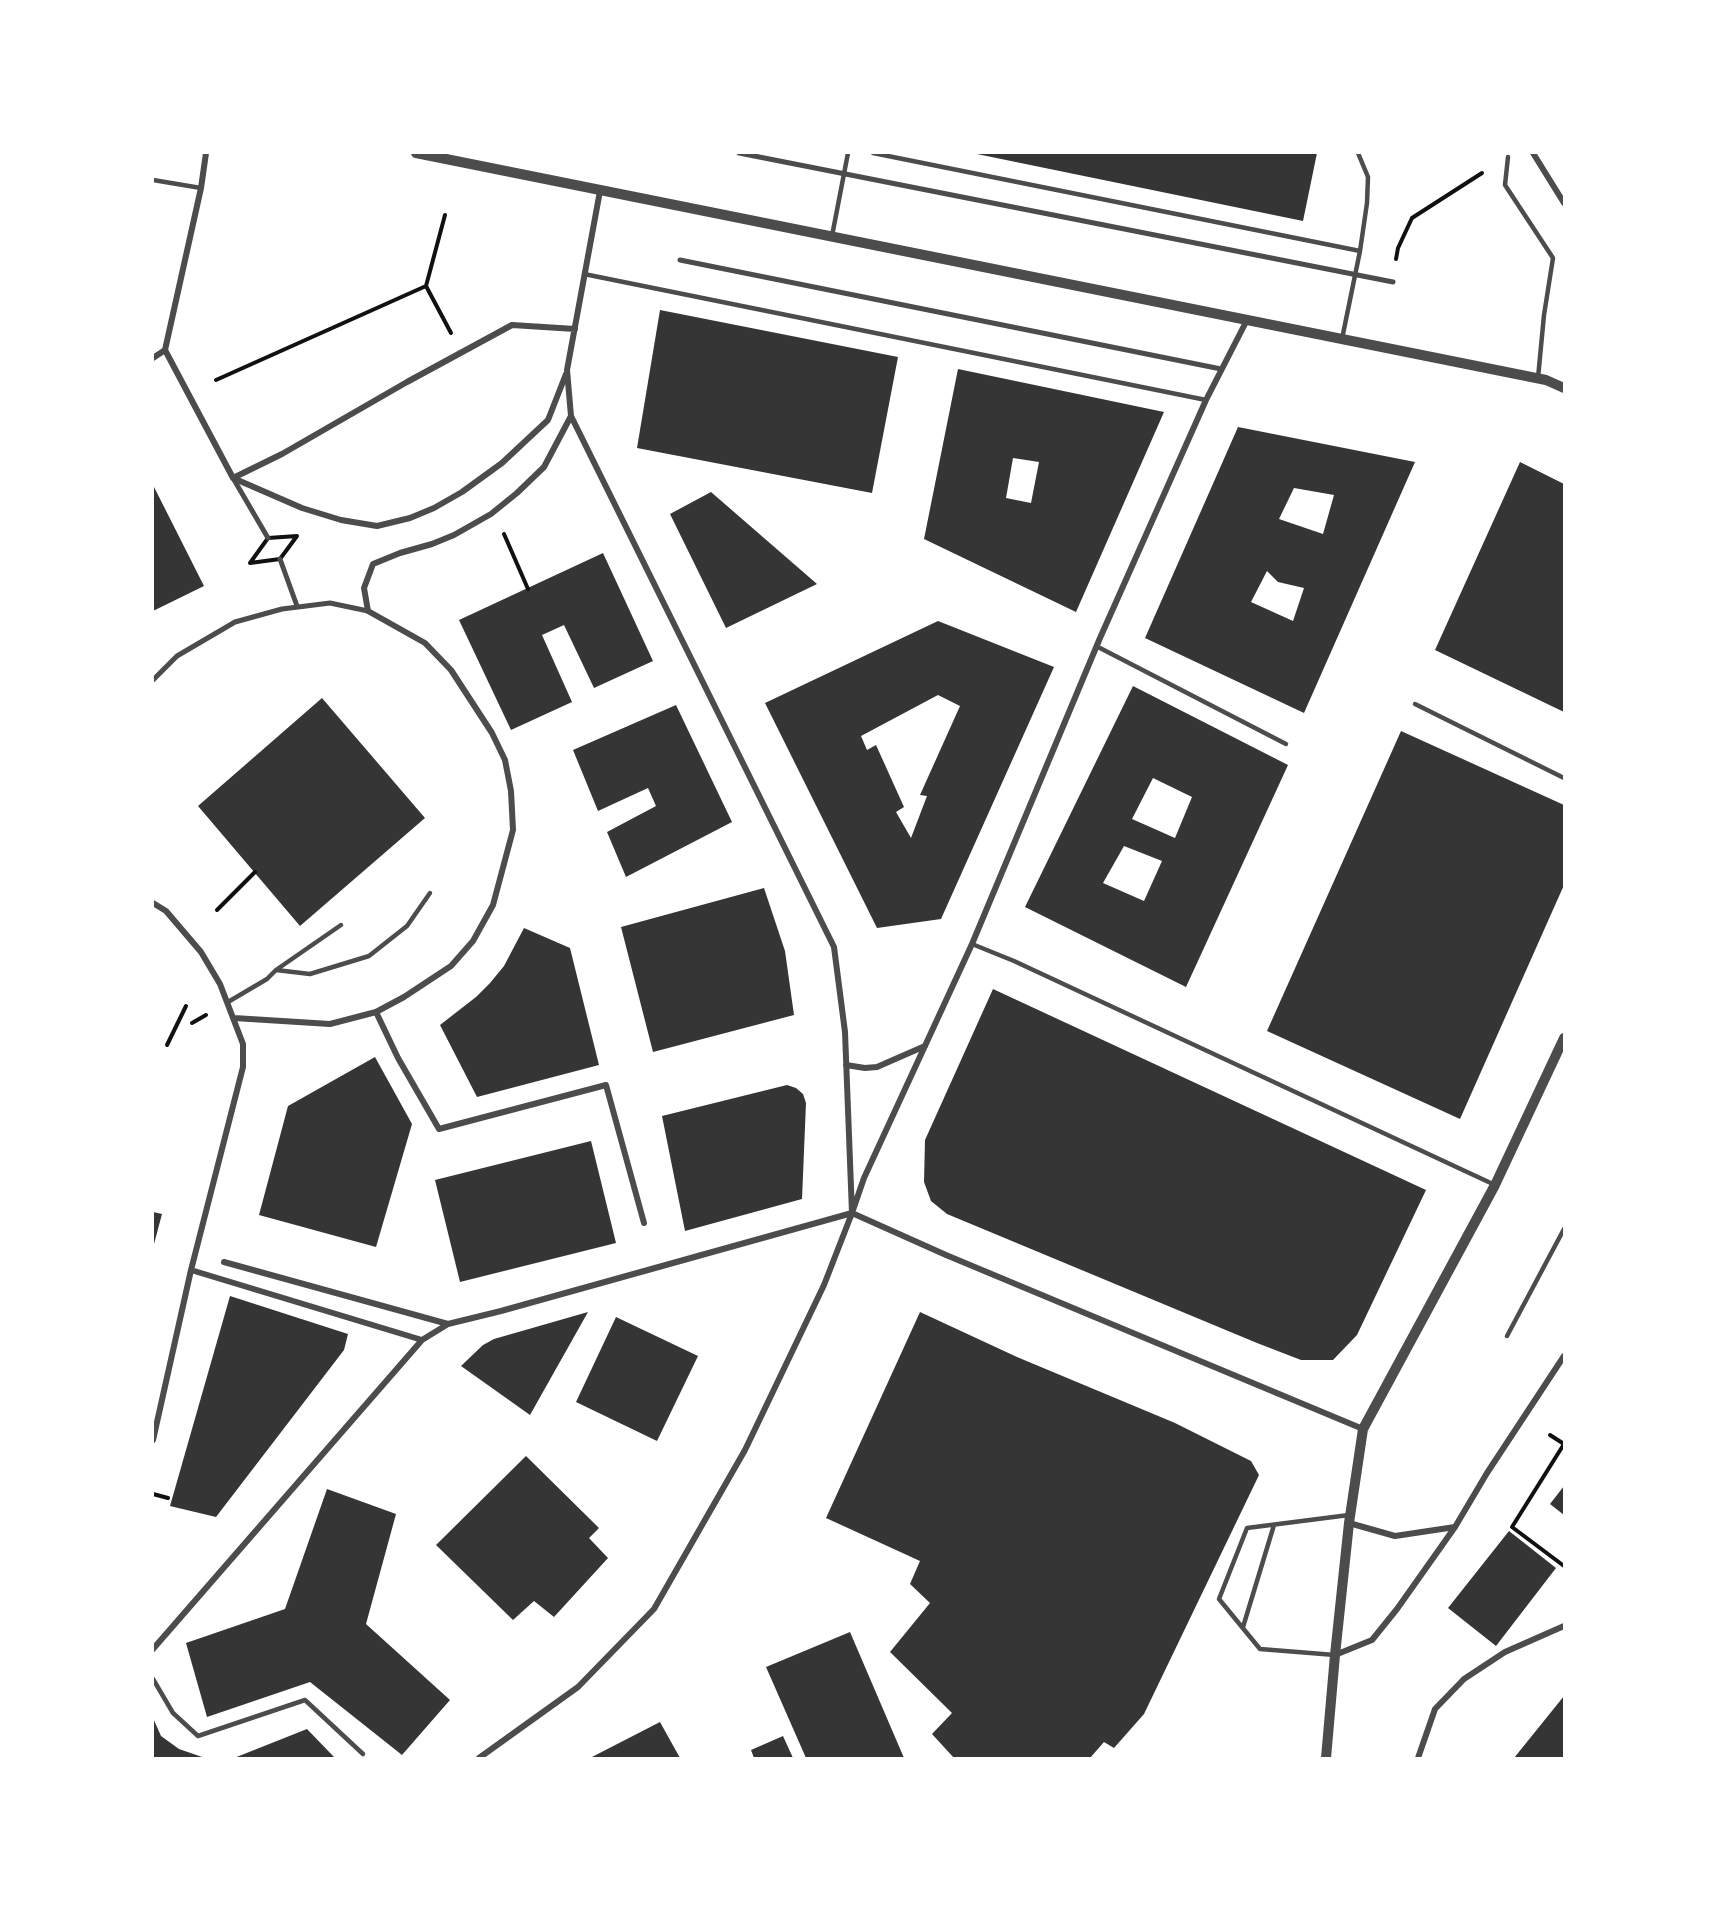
<!DOCTYPE html>
<html>
<head>
<meta charset="utf-8">
<style>
  body { margin:0 }
  #map { position:relative; width:1717px; height:1911px; overflow:hidden; background:#fff; font-family:Inter,sans-serif }
  canvas { display:block }
  .frame { position:absolute; inset:0; border:154px solid #fff; pointer-events:none }
</style>
</head>
<body>
<div id="map">
<canvas width="1717" height="1911"></canvas>
<div class="frame"></div>
</div>
<script>
const c = document.querySelector('canvas').getContext('2d');
c.lineJoin = 'round';
function paint(path, color) { c.fillStyle = color; c.fill(path, 'evenodd'); }
const poly = rows => new Path2D(rows.map(r => 'M' + r).join(''));
function strokePath(path, color, width, dash) { c.strokeStyle = color; c.lineWidth = width; c.lineCap = dash ? 'butt' : 'round'; c.setLineDash(dash || []); c.stroke(path); }
paint(poly([
  [972,153,1317,153,1303,221],
  [660,310,898,357,872,493,637,448],
  [958,369,1164,412,1076,612,924,539],
  [1013,458,1039,462,1031,503,1006,498],
  [1238,427,1415,462,1304,713,1145,638],
  [1294,488,1334,495,1323,534,1279,519],
  [1267,571,1278,582,1304,588,1293,621,1251,602],
  [1520,462,1564,484,1564,712,1435,650],
  [153,485,204,586,153,611],
  [711,492,817,584,726,628,670,514],
  [603,553,653,661,594,688,564,625,542,635,572,702,511,730,459,620],
  [938,621,1054,667,941,919,877,928,765,703],
  [938,695,960,706,920,795,927,796,911,838,896,812,904,807,876,745,867,750,861,736],
  [1133,686,1288,765,1186,987,1025,907],
  [1153,778,1192,797,1175,838,1132,819],
  [1124,846,1162,861,1144,901,1103,883],
  [322,698,425,818,300,926,198,806],
  [676,705,732,822,626,877,607,832,656,806,648,788,598,811,573,750],
  [1401,731,1564,805,1564,885,1460,1119,1267,1031],
  [764,888,785,951,794,1015,653,1052,621,927],
  [524,928,570,948,599,1065,477,1097,440,1025,476,997,490,983,504,966],
  [993,989,1426,1190,1357,1335,1333,1360,1301,1360,1257,1343,947,1214,931,1201,924,1182,925,1140],
  [375,1057,412,1124,376,1247,259,1215,288,1106],
  [787,1085,796,1088,803,1094,806,1103,802,1199,685,1231,662,1116],
  [591,1141,616,1243,460,1282,435,1180],
  [153,1212,162,1214,154,1244,153,1244],
  [230,1296,348,1334,344,1350,216,1517,170,1506],
  [588,1312,530,1415,461,1366,483,1345,494,1339],
  [920,1312,1017,1357,1175,1423,1251,1461,1259,1475,1144,1714,1114,1748,1104,1742,1090,1758,954,1758,932,1734,952,1713,890,1652,930,1603,910,1584,920,1561,826,1518],
  [616,1317,698,1356,657,1441,576,1402],
  [526,1456,599,1528,589,1538,608,1558,554,1617,534,1601,513,1620,436,1545],
  [1564,1486,1564,1515,1550,1504],
  [327,1489,396,1514,366,1624,450,1700,402,1755,310,1682,207,1717,186,1643,285,1609],
  [1509,1531,1556,1568,1496,1646,1448,1608],
  [850,1632,904,1758,806,1758,766,1667],
  [1564,1696,1564,1758,1514,1758],
  [153,1718,161,1736,179,1749,205,1758,153,1758],
  [660,1722,680,1758,590,1758],
  [307,1729,335,1758,234,1758],
  [783,1736,793,1758,754,1758,751,1750]
]), '#353535');
strokePath(poly([
  [1396,259,1398,248,1412,218,1482,173],
  [426,286,451,333],
  [216,380,426,286,445,215],
  [504,534,528,589],
  [297,536,280,559,250,563,268,538,297,536],
  [217,910,255,872],
  [192,1023,206,1015],
  [167,1045,186,1006],
  [1550,1435,1564,1444,1512,1527,1564,1566],
  [153,1494,168,1498]
]), '#111', 4);
strokePath(poly([
  [873,153,1360,251],
  [1508,157,1505,185,1553,258,1544,315,1538,378],
  [153,180,201,188],
  [832,236,848,153],
  [584,274,1206,400],
  [1342,339,1360,251,1367,203,1368,177,1358,153],
  [1098,647,1286,744],
  [1415,704,1564,778],
  [972,944,1014,961,1495,1185],
  [276,970,310,974,369,956,407,926,430,893],
  [228,1002,267,979,276,970,341,925],
  [1507,1336,1564,1229],
  [1243,1627,1274,1525],
  [1335,1655,1260,1649,1219,1599,1247,1528,1349,1515],
  [153,1679,173,1713,198,1736,305,1700,363,1754]
]), '#4c4c4c', 4.5);
strokePath(poly([
  [739,153,1393,282],
  [680,260,1221,369],
  [233,478,268,538],
  [280,559,297,606],
  [153,680,177,656,235,622,282,609,330,603,368,611]
]), '#4c4c4c', 5);
strokePath(poly([
  [206,153,201,188,165,350,233,478,302,508,341,520,377,526,410,518,434,508,462,492,502,463,548,420,566,374],
  [1533,153,1564,203],
  [153,358,165,350],
  [233,478,282,454,407,382,512,325,575,329],
  [153,903,166,911,201,952,220,984,243,1044,243,1067,191,1270,153,1440],
  [376,1012,398,1058,439,1129,606,1085,644,1223],
  [234,1018,330,1024,376,1012,404,997,451,966,473,941,493,905,513,830,511,791,505,760,492,733,451,670,425,643,368,611,364,588,373,564,400,553,432,544,454,535,491,514,517,493,544,467,571,416],
  [846,1065,865,1068,877,1067,925,1046],
  [853,1210,864,1178,972,944,1100,638,1206,400,1247,320],
  [852,1213,946,1255,1363,1429],
  [224,1262,448,1324],
  [191,1270,422,1340],
  [1349,1523,1395,1536,1455,1527],
  [153,1649,422,1340,448,1324,501,1311,852,1213],
  [1335,1655,1372,1640,1397,1609,1455,1527,1487,1473,1564,1356],
  [479,1758,578,1687,654,1609,745,1450,824,1285,852,1213,845,1032,834,947,571,416,567,370,600,191],
  [1418,1758,1435,1709,1464,1679,1505,1652,1564,1626]
]), '#4c4c4c', 6);
strokePath(poly([
  [416,153,1546,380,1564,388],
  [1326,1758,1335,1655,1349,1523,1363,1429,1495,1185,1564,1038]
]), '#4c4c4c', 10);
</script>
</body>
</html>
